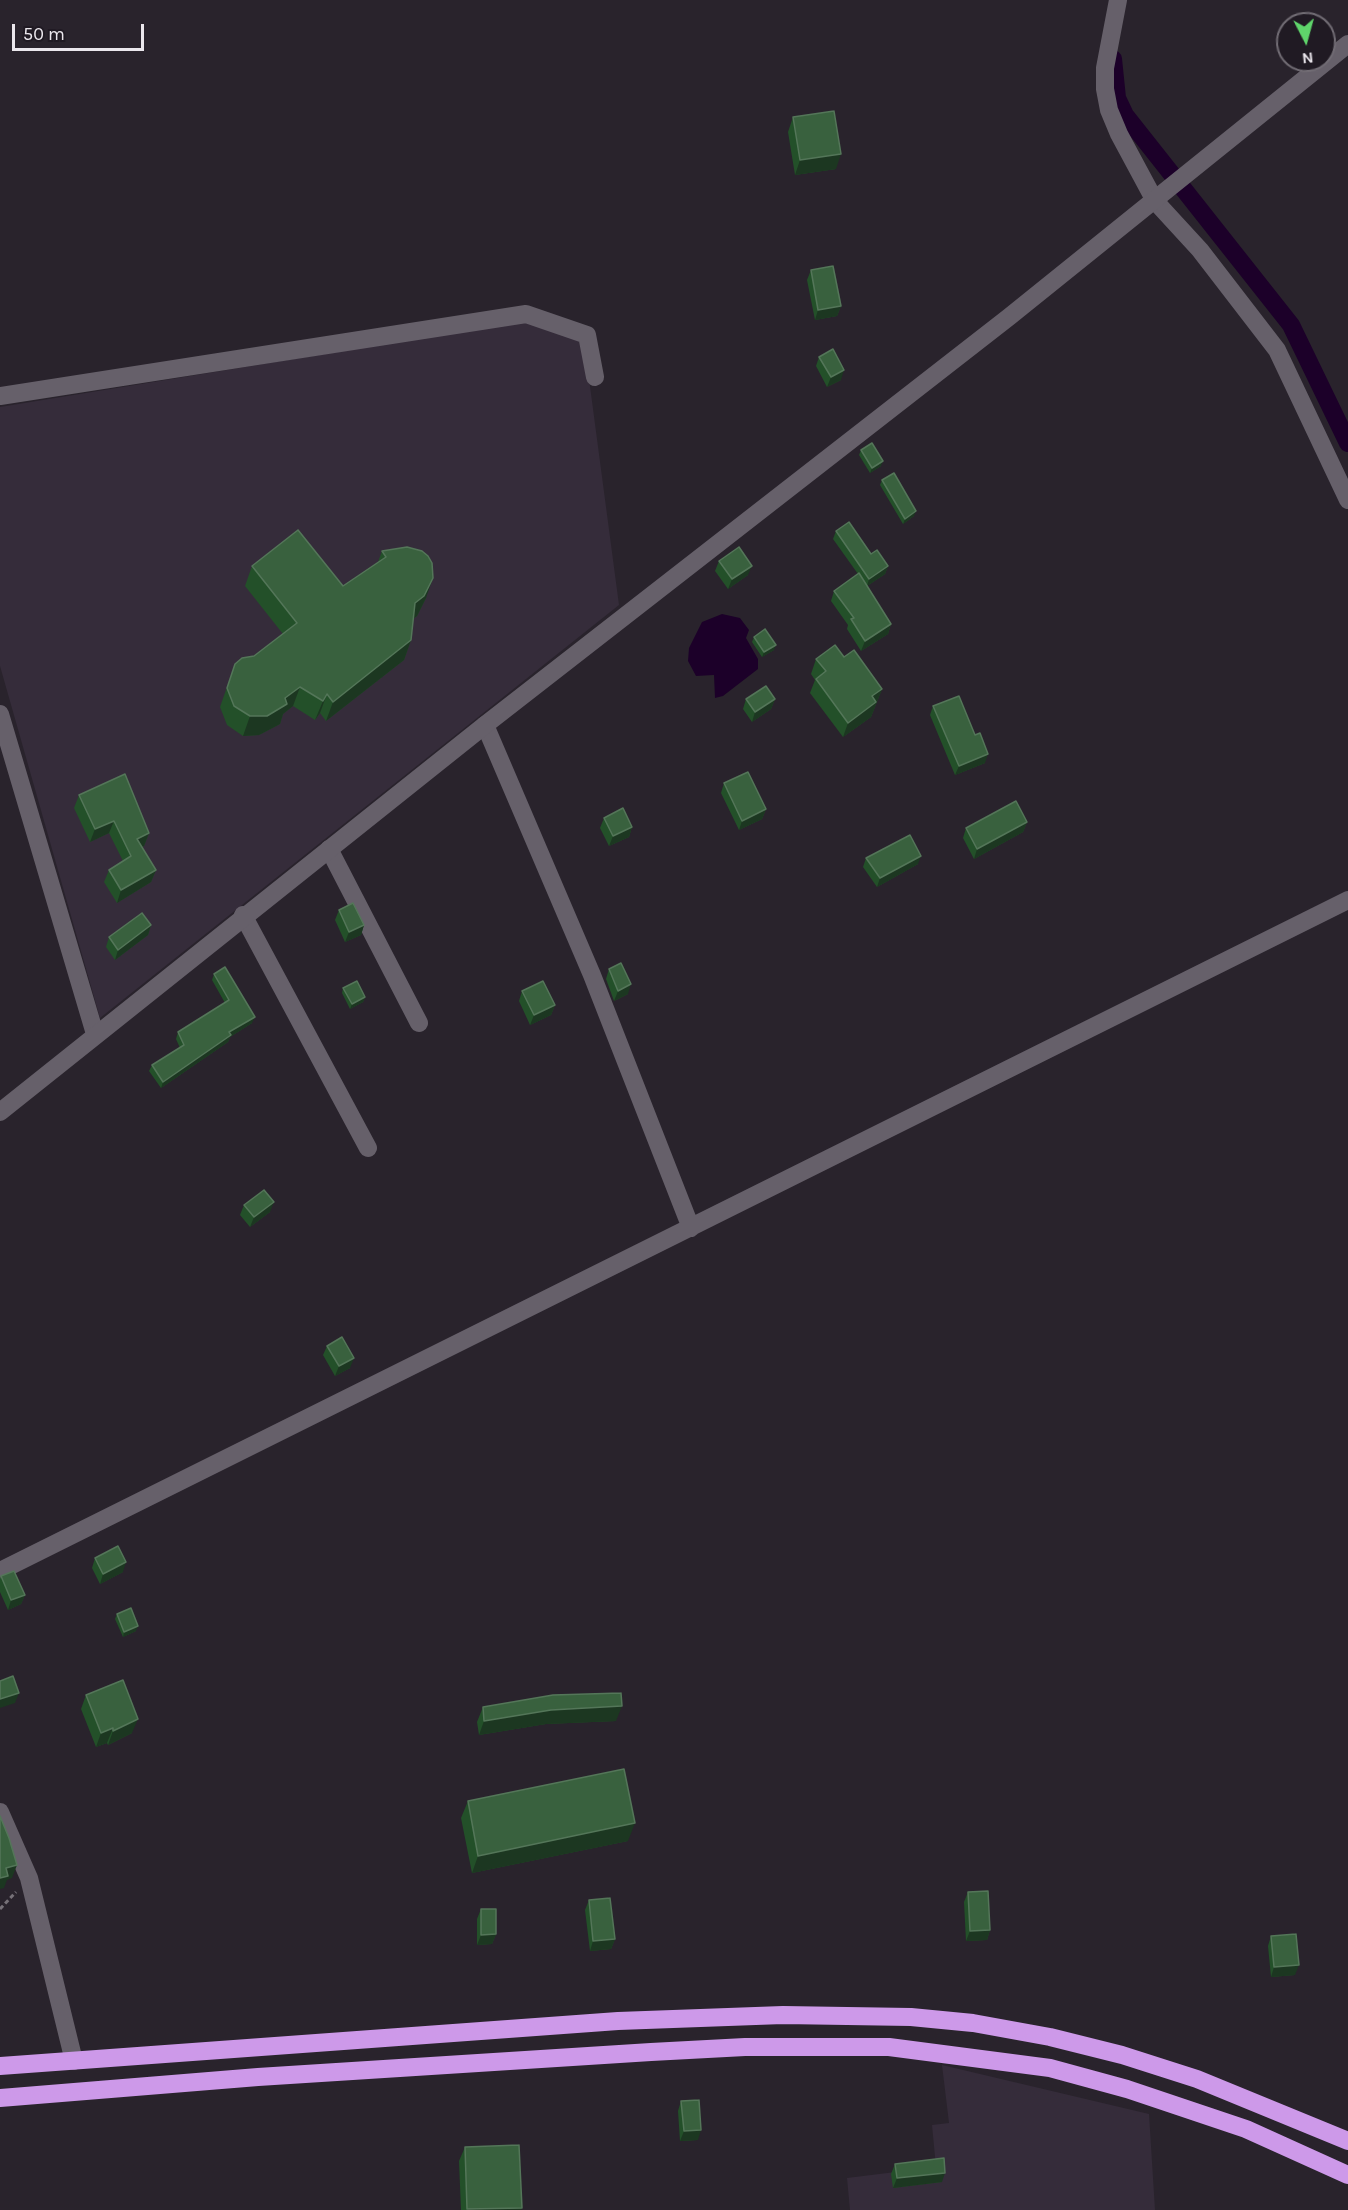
<!DOCTYPE html>
<html>
<head>
<meta charset="utf-8">
<style>
  body { margin:0 }
  #map { position:relative; width:1348px; height:2210px; overflow:hidden; background:#29232c; font-family:Karla,sans-serif }
  canvas { display:block }
  .north { position:absolute; left:1276px; top:12px; width:60px; height:60px; box-sizing:border-box; background:#201a23; border:2px solid #716c74; border-radius:50%; rotate:174deg; font-size:16px; font-weight:700; line-height:24px; text-align:center; color:#ebe7ed }
  .north::after { content:''; display:block; margin:auto; width:21px; height:27px; background:#5fd56b; clip-path:polygon(50% 0,100% 100%,50% 72%,0 100%) }
  .scale { position:absolute; left:12px; top:24px; width:132px; height:27px; box-sizing:border-box; border:3px solid #ebe7ed; border-top:0; padding-left:8px; font-size:18px; line-height:21px; white-space:nowrap; color:#ebe7ed; -webkit-text-stroke:4px #201a23; paint-order:stroke }
</style>
</head>
<body>
<div id="map">
<canvas width="1348" height="2210"></canvas>
<div class="north">N</div>
<div class="scale">50 m</div>
</div>
<script>
const c = document.querySelector('canvas').getContext('2d');
c.lineJoin = 'round';
function paint(path, color) { c.fillStyle = color; c.fill(path, 'evenodd'); }
const poly = rows => new Path2D(rows.map(r => 'M' + r).join(''));
function strokePath(path, color, width, dash) { c.strokeStyle = color; c.lineWidth = width; c.lineCap = dash ? 'butt' : 'round'; c.setLineDash(dash || []); c.stroke(path); }
paint(poly([
  [527,321,584,341,619,605,100,1018,0,666,0,407],
  [942,2065,1149,2114,1155,2210,850,2210,847,2178,936,2167,932,2125,949,2123]
]), '#352c3a');
paint(poly([
  [722,614,740,618,749,630,746,638,758,659,758,669,723,696,715,698,714,675,696,676,688,661,689,648,702,622]
]), '#1c0029');
strokePath(poly([
  [1113,59,1117,98,1125,115,1291,325,1348,443]
]), '#1c0029', 18);
strokePath(poly([
  [0,1909,16,1892]
]), '#767178', 3, [4.5, 3]);
strokePath(poly([
  [1118,0,1105,68,1105,89,1109,110,1119,134,1155,201,1200,250,1277,350,1348,500],
  [0,396,526,314,587,335,595,377],
  [0,714,95,1034],
  [485,725,592,975,691,1228],
  [329,849,419,1023],
  [243,915,368,1148],
  [0,1571,1348,900],
  [0,1812,29,1878,74,2061]
]), '#66606a', 18);
strokePath(poly([
  [0,1112,485,725,1009,317,1348,44]
]), '#66606a', 18);
strokePath(poly([
  [0,2066,618,2021,783,2015,911,2017,973,2023,1050,2037,1122,2055,1197,2079,1348,2141],
  [0,2098,258,2077,651,2052,745,2047,889,2047,1050,2068,1127,2089,1246,2129,1348,2175]
]), '#cd99e9', 18);
paint(poly([
  [793,117,836,169,795,175,788,132],
  [811,270,841,306,837,316,815,320,807,280],
  [819,357,841,380,827,387,816,366],
  [861,450,881,466,870,473,859,455],
  [882,480,914,516,903,524,880,485],
  [836,531,871,554,888,566,885,574,867,586,891,624,888,634,861,651,847,629,848,625,831,601,834,591,858,574,833,539],
  [382,551,426,598,417,616,413,619,411,640,404,660,326,721,320,713,315,720,293,706,283,714,280,724,259,735,243,736,227,725,220,707,235,664,254,656,283,634,245,586,252,566,343,586,378,562],
  [719,561,748,575,728,589,715,571],
  [754,637,774,650,762,657,752,642],
  [844,657,882,689,871,717,843,737,810,693,815,680,811,674,816,659],
  [746,699,775,699,771,709,752,722,743,709],
  [933,706,975,735,985,763,955,775,930,715],
  [724,783,766,809,762,819,739,830,721,793],
  [79,795,149,833,144,846,142,847,156,870,151,882,117,903,104,882,109,870,123,861,109,833,90,842,74,808],
  [604,818,632,827,629,837,609,846,600,828],
  [1027,822,1023,832,974,859,963,838,966,828],
  [866,858,918,864,877,887,863,867],
  [339,910,364,925,361,935,345,942,335,920],
  [151,925,148,935,115,960,106,947,109,937],
  [609,969,628,994,614,1001,606,979],
  [214,974,252,1023,230,1037,228,1042,161,1088,149,1071,152,1065,180,1048,176,1039,178,1032,225,1003,212,980],
  [343,988,365,997,363,1002,350,1009,342,993],
  [522,991,555,1005,551,1015,530,1025,519,1001],
  [244,1205,270,1212,250,1227,240,1215],
  [327,1346,350,1368,335,1376,323,1355],
  [95,1558,123,1572,100,1584,92,1568],
  [1,1576,25,1595,21,1604,8,1610,0,1592,0,1579],
  [117,1614,136,1631,123,1637,115,1619],
  [86,1695,132,1733,108,1745,107,1743,96,1747,81,1709],
  [483,1707,616,1721,546,1724,479,1735,477,1722],
  [468,1801,628,1841,472,1873,461,1818],
  [968,1892,990,1930,987,1940,966,1941,964,1902],
  [589,1900,615,1939,611,1949,590,1951,585,1910],
  [481,1909,496,1934,492,1944,477,1945,477,1919],
  [1271,1936,1295,1975,1271,1977,1268,1946],
  [681,2101,698,2140,680,2141,678,2111],
  [465,2147,521,2210,461,2210,459,2161],
  [895,2164,942,2182,893,2188,891,2174]
]), '#235029');
paint(poly([
  [841,154,836,169,795,175,800,160],
  [841,306,837,316,815,320,818,310],
  [844,370,841,380,827,387,831,377],
  [883,461,881,466,870,473,872,468],
  [916,511,914,516,903,524,905,519],
  [752,566,748,575,728,589,732,579],
  [888,566,885,574,867,586,869,579],
  [433,578,426,598,417,616,408,623,415,603],
  [891,624,888,634,861,651,865,641],
  [411,640,404,660,326,721,333,702],
  [776,645,774,650,762,657,764,652],
  [300,687,293,706,283,714,280,724,259,735,243,736,250,716,285,698],
  [882,689,871,717,843,737,848,723,872,696],
  [327,694,320,713,315,720,323,701],
  [775,699,771,709,752,722,755,712],
  [988,754,985,763,955,775,959,766],
  [766,809,762,819,739,830,742,821],
  [114,821,109,833,90,842,95,829],
  [1027,822,1023,832,974,859,977,849],
  [632,827,629,837,609,846,613,836],
  [149,833,144,846,132,851,137,839],
  [921,856,918,864,877,887,880,878],
  [156,870,151,882,117,903,121,890],
  [151,925,148,935,115,960,118,950],
  [364,925,361,935,345,942,349,932],
  [631,984,628,994,614,1001,618,991],
  [365,997,363,1002,350,1009,352,1004],
  [555,1005,551,1015,530,1025,534,1015],
  [255,1017,252,1023,230,1037,228,1042,161,1088,163,1082,229,1032],
  [274,1202,270,1212,250,1227,254,1217],
  [354,1358,350,1368,335,1376,339,1366],
  [126,1562,123,1572,100,1584,103,1574],
  [25,1595,21,1604,8,1610,11,1600],
  [138,1626,136,1631,123,1637,124,1632],
  [19,1693,15,1703,0,1708,0,1699],
  [622,1706,616,1721,546,1724,479,1735,484,1721,551,1710],
  [138,1719,132,1733,108,1745,113,1731],
  [113,1728,107,1743,96,1747,101,1733],
  [635,1823,628,1841,472,1873,478,1856],
  [17,1865,12,1878,7,1880,4,1888,0,1889,0,1878,6,1868],
  [990,1930,987,1940,966,1941,970,1931],
  [496,1934,492,1944,477,1945,481,1935],
  [615,1939,611,1949,590,1951,593,1941],
  [1299,1965,1295,1975,1271,1977,1274,1967],
  [701,2130,698,2140,680,2141,684,2131],
  [945,2173,942,2182,893,2188,897,2178],
  [522,2208,521,2210,467,2210,467,2209]
]), '#1c3721');
const building = poly([
  [834,111,841,154,800,160,793,117,834,111],
  [833,266,841,306,818,310,811,270,833,266],
  [833,349,844,370,831,377,819,357,833,349],
  [872,443,883,461,872,468,861,450,872,443],
  [894,473,916,511,905,519,882,480,894,473],
  [849,522,871,554,877,550,888,566,869,579,836,531,849,522],
  [298,530,343,586,386,557,382,551,407,547,422,551,428,556,432,563,433,578,424,596,415,603,411,640,333,702,327,694,323,701,300,687,285,698,287,704,267,716,250,716,234,706,227,688,235,664,242,658,254,656,297,623,252,566,298,530],
  [739,547,752,566,732,579,719,561,739,547],
  [859,573,891,624,865,641,851,619,854,618,834,591,859,573],
  [765,629,776,645,764,652,754,637,765,629],
  [835,645,844,657,854,650,882,689,872,696,876,702,848,723,816,679,826,671,816,659,835,645],
  [766,686,775,699,755,712,746,699,766,686],
  [959,696,975,735,980,733,988,754,959,766,933,706,959,696],
  [748,772,766,809,742,821,724,783,748,772],
  [125,774,149,833,137,839,156,870,121,890,109,870,131,856,114,821,95,829,79,795,125,774],
  [1016,801,1027,822,977,849,966,828,1016,801],
  [623,808,632,827,613,836,604,818,623,808],
  [910,835,921,856,880,878,866,858,910,835],
  [353,903,364,925,349,932,339,910,353,903],
  [142,913,151,925,118,950,109,937,142,913],
  [621,963,631,984,618,991,609,969,621,963],
  [225,967,255,1017,229,1032,231,1035,163,1082,152,1065,184,1045,178,1032,229,1000,214,974,225,967],
  [357,981,365,997,352,1004,343,988,357,981],
  [543,981,555,1005,534,1015,522,991,543,981],
  [264,1190,274,1202,254,1217,244,1205,264,1190],
  [342,1337,354,1358,339,1366,327,1346,342,1337],
  [118,1546,126,1562,103,1574,95,1558,118,1546],
  [14,1571,25,1595,11,1600,1,1576,14,1571],
  [131,1608,138,1626,124,1632,117,1614,131,1608],
  [13,1676,19,1693,0,1699,0,1681,13,1676],
  [123,1680,138,1719,113,1731,113,1728,101,1733,86,1695,123,1680],
  [621,1693,622,1706,551,1710,484,1721,483,1707,553,1695,621,1693],
  [624,1769,635,1823,478,1856,468,1801,624,1769],
  [0,1816,9,1838,17,1865,6,1868,8,1876,0,1878,0,1816],
  [988,1891,990,1930,970,1931,968,1892,988,1891],
  [610,1898,615,1939,593,1941,589,1900,610,1898],
  [481,1909,496,1909,496,1934,481,1935,481,1909],
  [1296,1934,1299,1965,1274,1967,1271,1936,1296,1934],
  [699,2100,701,2130,684,2131,681,2101,699,2100],
  [519,2145,522,2208,467,2209,465,2147,519,2145],
  [944,2158,945,2173,897,2178,895,2164,944,2158]
]);
paint(building, '#39613e');
strokePath(building, '#547659', 1.5);
</script>
</body>
</html>
